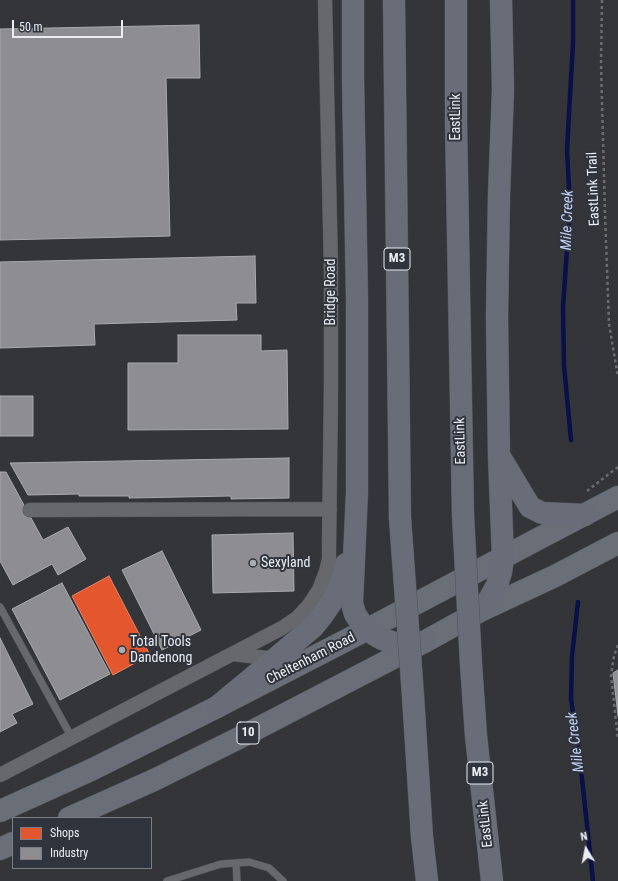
<!DOCTYPE html>
<html>
<head>
<meta charset="utf-8">
<style>
  body { margin:0 }
  #map { position:relative; width:618px; height:881px; overflow:hidden; background:#333539; font-family:"Roboto Condensed",sans-serif }
  canvas { display:block }
  .legend { position:absolute; left:12px; top:817px; width:140px; height:52px; box-sizing:border-box; background:#30343c; border:1px solid #7b7e85; margin:0; padding:5px 7px; list-style:none; font-size:12px; color:#ebedf3 }
  .legend li { display:flex; align-items:center; gap:8px; height:20px }
  .legend b { width:20px; border:1px solid #7b7e85 }
  .north { position:absolute; left:566px; top:829px; width:40px; height:40px; -webkit-text-stroke:3px #30343c; paint-order:stroke; rotate:350deg; font-size:11px; font-weight:700; line-height:16px; text-align:center; color:#ebedf3 }
  .north::after { content:''; display:block; margin:auto; width:14px; height:18px; background:#ebedf3; clip-path:polygon(50% 0,100% 100%,50% 72%,0 100%) }
  .scale { position:absolute; left:12px; top:20px; width:111px; height:18px; box-sizing:border-box; border:2px solid #ebedf3; border-top:0; padding-left:5px; font-size:12px; line-height:14px; white-space:nowrap; color:#ebedf3; -webkit-text-stroke:3px #30343c; paint-order:stroke }
</style>
</head>
<body>
<div id="map">
<canvas width="618" height="881"></canvas>
<ul class="legend">
<li><b style="height:11px;background:#e4572e"></b>Shops</li>
<li><b style="height:11px;background:#8d8d92"></b>Industry</li>
</ul>
<div class="north">N</div>
<div class="scale">50 m</div>
</div>
<script>
const c = document.querySelector('canvas').getContext('2d');
c.lineJoin = 'round';
function paint(path, color) { c.fillStyle = color; c.fill(path, 'evenodd'); }
const poly = rows => new Path2D(rows.map(r => 'M' + r).join(''));
function strokePath(path, color, width, dash) { c.strokeStyle = color; c.lineWidth = width; c.lineCap = dash ? 'butt' : 'round'; c.setLineDash(dash || []); c.stroke(path); }
function write(font, color, halo, rows, align = 'center') {
  c.font = font + ' "Roboto Condensed",sans-serif'; c.lineWidth = 4; c.setLineDash([]); c.textBaseline = 'middle'; c.strokeStyle = halo; c.fillStyle = color; for (const [text, x, y, turn = 0] of rows) {
    c.save(); c.translate(x, y); c.rotate((+turn || 0) * Math.PI / 180); c.textAlign = isNaN(turn) ? turn : align; if (halo) c.strokeText(text, 0, 0); c.fillText(text, 0, 0); c.restore();
  }
}
const shops = poly([
  [109,576,150,655,113,675,72,596,109,576]
]);
paint(shops, '#e4572e');
strokePath(shops, '#e68469', 1);
const industry = poly([
  [199,25,200,78,166,78,170,236,0,240,0,29,199,25],
  [255,256,256,303,236,303,237,320,94,324,95,345,0,348,0,262,255,256],
  [178,335,261,335,261,351,287,350,288,429,128,430,128,363,178,363,178,335],
  [0,396,33,396,33,436,0,436,0,396],
  [289,458,289,498,231,499,231,496,129,498,129,496,79,496,79,494,28,495,10,463,289,458],
  [0,472,6,472,43,540,68,527,86,559,58,575,52,564,13,585,0,561,0,472],
  [293,533,294,591,213,593,212,535,293,533],
  [162,551,201,630,162,650,122,570,162,551],
  [62,583,110,674,60,700,12,609,62,583],
  [0,638,33,704,12,714,17,723,0,732,0,638],
  [618,670,618,716,613,673,618,670]
]);
paint(industry, '#8d8d92');
strokePath(industry, '#a9aaaf', 1);
strokePath(poly([
  [571,440,564,365,563,307,570,207,567,150,573,43,573,0],
  [578,602,572,656,571,699,580,760,593,881]
]), '#081148', 4.5);
const service = poly([
  [0,607,72,738],
  [236,863,237,881],
  [167,881,221,864,236,863,249,862,269,868,283,881]
]);
const minor = poly([
  [30,510,330,509],
  [233,654,275,659],
  [0,775,282,628,297,618,309,605,319,590,322,582,326,572,329,559,329,548,331,385,331,270,325,0]
]);
const primary = poly([
  [0,811,91,770,217,707,368,629,536,540,618,497],
  [69,818,154,780,237,739,424,642,482,610,555,576,618,543],
  [0,849,13,843]
]);
const motorway = poly([
  [353,0,353,78,357,299,357,492,352,603,355,614,361,623,375,635,382,639,398,644,407,645,424,642],
  [394,0,400,518],
  [456,0,456,121,463,515],
  [500,457,530,507,542,513,585,515],
  [482,610,490,598,497,585,501,572,503,558,499,456,497,317,499,195,503,90,501,0],
  [471,664,476,736,492,881],
  [413,696,422,837,427,881],
  [217,707,275,659,313,627,322,616,331,603,338,590,343,577,346,564]
]);
strokePath(service, '#515357', 8);
strokePath(minor, '#515357', 15);
strokePath(primary, '#515357', 23);
strokePath(motorway, '#515357', 23);
strokePath(poly([
  [602,0,601,64,605,214,609,324,618,377],
  [587,491,618,467],
  [618,645,614,656,611,675,618,739]
]), '#6c6d70', 2.5, [3, 3]);
strokePath(service, '#66686b', 7);
strokePath(minor, '#66686b', 14);
strokePath(primary, '#6a6e77', 22);
strokePath(motorway, '#696d78', 22);
const motorwayBridge = poly([
  [463,515,471,664],
  [400,518,413,696]
]);
strokePath(motorwayBridge, '#515357', 23, []);
strokePath(motorwayBridge, '#696d78', 22);
for (const [x, y, r, color] of [
  [253,563,4,"#abadb2"],
  [122,650,4,"#abadb2"]
]) { const dot = new Path2D(); dot.arc(x, y, r, 0, 2 * Math.PI); c.fillStyle = color; c.fill(dot); strokePath(dot, '#30343c', 1.5); }
for (const [x, y, w] of [
  [397,259,26],
  [248,733,22],
  [480,773,26]
]) { const box = new Path2D(); box.roundRect(x - w / 2, y - 11, w, 22, 3); c.fillStyle = '#30343c'; c.fill(box); strokePath(box, '#ebedf3', 1); }
write('bold 13px', '#ebedf3', null, [
  ["M3",397,259],
  ["10",248,733],
  ["M3",480,773]
]);
write('14px', '#ebedf3', '#30343c', [
  ["EastLink",456,117,-90],
  ["EastLink Trail",594,189,-92],
  ["Bridge Road",331,292,-90],
  ["EastLink",461,441,-91],
  ["Cheltenham Road",311,659,-27],
  ["EastLink",486,824,-96]
]);
write('14px', '#ebedf3', '#30343c', [
  ["Sexyland",261,563],
  ["Total Tools",130,642],
  ["Dandenong",130,658]
], 'left');
write('italic 15px', '#c1d2f8', '#30343c', [
  ["Mile Creek",568,220,-88],
  ["Mile Creek",576,742,-97]
]);
</script>
</body>
</html>
